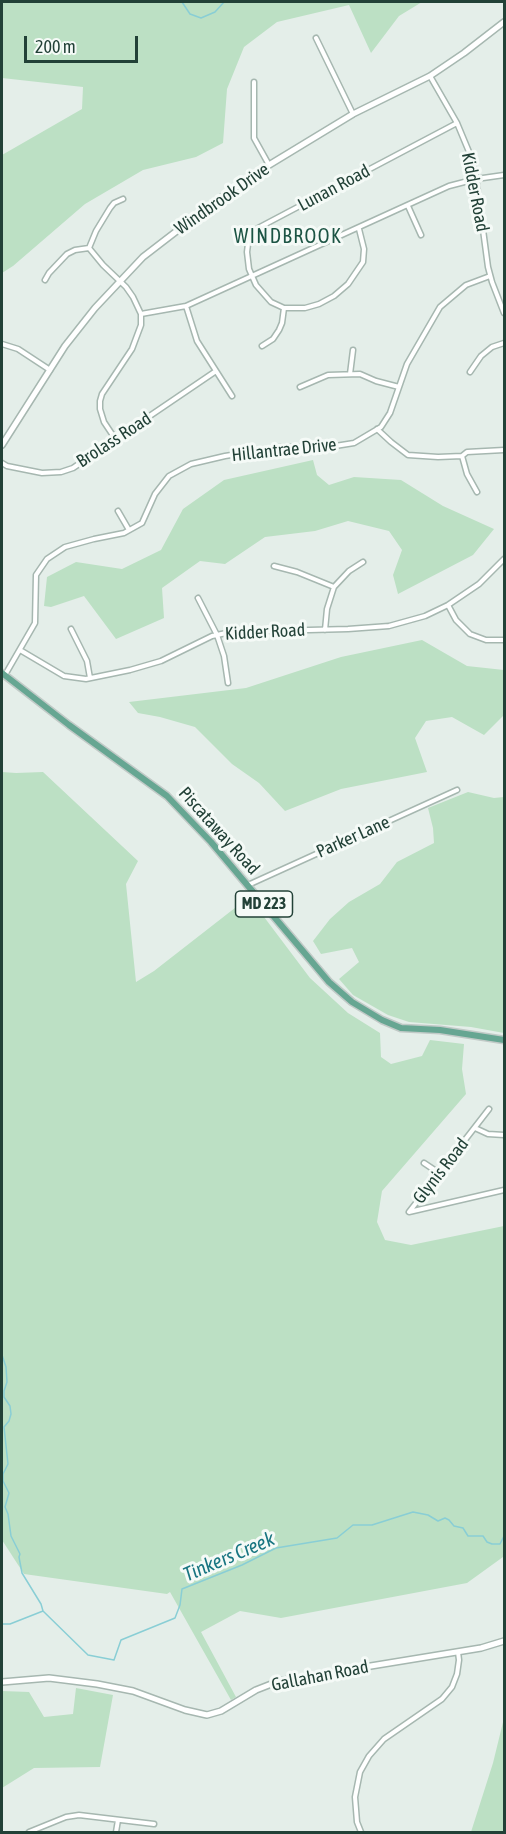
<!DOCTYPE html>
<html>
<head>
<meta charset="utf-8">
<style>
  body { margin:0 }
  #map { position:relative; width:506px; height:1834px; overflow:hidden; background:#e4eee9; font-family:"Asap Condensed",sans-serif }
  canvas { display:block }
  .frame { position:absolute; inset:0; border:3px solid #224137; pointer-events:none }
  .scale { position:absolute; left:24px; top:36px; width:114px; height:27px; box-sizing:border-box; border:3px solid #224137; border-top:0; padding-left:8px; font-size:18px; line-height:21px; white-space:nowrap; color:#224137; -webkit-text-stroke:4px #f5faf7; paint-order:stroke }
</style>
</head>
<body>
<div id="map">
<canvas width="506" height="1834"></canvas>
<div class="frame"></div>
<div class="scale">200 m</div>
</div>
<script>
const c = document.querySelector('canvas').getContext('2d');
c.lineJoin = 'round';
function paint(path, color) { c.fillStyle = color; c.fill(path, 'evenodd'); }
const poly = rows => new Path2D(rows.map(r => 'M' + r).join(''));
function strokePath(path, color, width, dash) { c.strokeStyle = color; c.lineWidth = width; c.lineCap = dash ? 'butt' : 'round'; c.setLineDash(dash || []); c.stroke(path); }
function write(font, color, halo, rows, align = 'center') {
  c.font = font + ' "Asap Condensed",sans-serif'; c.lineWidth = 6; c.setLineDash([]); c.textBaseline = 'middle'; c.strokeStyle = halo; c.fillStyle = color; for (const [text, x, y, turn = 0] of rows) {
    c.save(); c.translate(x, y); c.rotate((+turn || 0) * Math.PI / 180); c.textAlign = isNaN(turn) ? turn : align; if (halo) c.strokeText(text, 0, 0); c.fillText(text, 0, 0); c.restore();
  }
}
paint(poly([
  [2,2,422,2,399,16,371,53,349,5,277,22,244,47,227,89,223,143,196,157,143,170,85,204,13,266,2,273,2,155,82,109,83,87,2,78],
  [313,460,317,475,329,485,354,477,401,480,443,506,494,529,473,555,398,594,393,575,402,550,389,531,348,521,315,531,265,537,225,564,200,561,162,588,164,618,116,639,84,596,51,607,44,606,47,577,76,562,122,569,161,550,183,509,224,480],
  [422,640,467,666,504,670,504,715,484,735,452,717,426,721,415,738,427,772,341,789,285,811,259,783,232,764,195,727,160,717,138,713,129,702,246,688,341,657],
  [2,772,16,773,43,772,138,861,126,884,136,982,154,971,249,897,310,978,348,1013,380,1033,381,1057,391,1064,422,1056,430,1040,464,1044,462,1069,466,1094,382,1191,377,1222,385,1240,411,1245,504,1226,504,1542,503,1557,467,1583,281,1618,240,1611,201,1632,236,1697,231,1700,170,1592,167,1594,24,1574,2,1540],
  [468,792,494,798,504,797,504,1033,471,1027,409,1022,388,1015,353,995,339,979,359,962,352,948,321,954,313,941,330,919,349,902,380,884,397,862,434,843,433,828,428,808],
  [76,1688,113,1695,100,1767,34,1768,2,1788,2,1691,29,1692,44,1717,73,1714],
  [504,1718,504,1832,471,1832,493,1763]
]), '#bce0c4');
strokePath(poly([
  [172,2,182,2,190,14,201,18,215,12,224,2],
  [2,1355,6,1367,7,1382,4,1391,4,1397,10,1406,11,1414,9,1421,4,1427,8,1464,3,1474,3,1481,9,1493,5,1507,8,1514,11,1536,20,1554,19,1557,22,1573,41,1604,43,1611],
  [2,1624,10,1624,43,1611,88,1655,114,1660,121,1640,175,1618,180,1605,182,1589,242,1565,276,1548,337,1538,353,1525,372,1525,413,1512,428,1515,438,1521,445,1518,449,1520,454,1526,463,1528,468,1536,483,1536,487,1542,492,1544,500,1544,504,1536]
]), '#89ced5', 1.5);
const minor = poly([
  [316,38,353,114],
  [430,76,457,123,472,159,477,185,488,267,492,282,504,313],
  [254,82,254,138,269,165],
  [408,206,421,235],
  [359,229,364,249,363,262,348,284,334,296,319,304,305,308,284,308,271,302,256,285,249,269,247,252,248,244,258,228,457,123],
  [45,280,49,273,67,254,75,250,89,248],
  [186,306,197,341,232,396],
  [141,314,186,306,449,186,476,179,504,175],
  [2,344,18,349,50,370],
  [262,346,273,339,279,330,282,323,284,308],
  [470,372,481,356,492,347,504,343],
  [350,374,353,350],
  [300,387,328,375,360,374,376,381,399,387],
  [377,429,391,442,408,455,438,457,462,456,467,452,504,450],
  [116,440,104,422,100,409,100,401,102,394,132,349,141,325,141,314,133,297,126,287,103,265,89,248,96,231,110,208,114,203,123,199],
  [462,456,467,474,477,492],
  [2,463,7,466,42,473,61,472,73,468,216,371],
  [118,511,129,530],
  [274,566,297,572,334,587],
  [198,598,217,635,224,656,228,683],
  [448,605,456,620,470,634,486,640,504,640],
  [71,629,87,661,90,678],
  [325,630,327,609,334,587,349,571,363,562],
  [20,650,64,676,86,679,130,670,161,661,212,636,231,632,348,629,389,626,425,616,448,605,479,584,504,559],
  [5,675,35,623,36,575,47,559,65,547,94,539,124,533,142,523,155,494,169,476,191,464,225,456,281,447,329,447,354,443,381,427,390,413,407,364,440,307,466,285,490,276],
  [248,885,457,790],
  [489,1109,409,1212,504,1190],
  [475,1128,488,1134,504,1135],
  [424,1163,439,1173],
  [29,1832,66,1817,79,1815,154,1824],
  [116,1832,118,1820],
  [361,1832,357,1822,355,1797,360,1772,369,1756,384,1739,442,1699,452,1687,457,1674,459,1660,458,1652]
]);
const tertiary = poly([
  [2,445,65,346,95,308,143,257,217,200,269,165,353,114,430,76,464,53,504,22],
  [2,1682,49,1678,97,1684,133,1691,185,1710,207,1715,221,1711,256,1690,279,1681,481,1648,504,1641]
]);
const primary = poly([
  [2,673,69,725,167,796,211,842,329,982,352,1002,382,1020,401,1028,440,1030,504,1040]
]);
strokePath(minor, '#a6b7b0', 7);
strokePath(tertiary, '#a6b7b0', 8);
strokePath(primary, '#c1cac7', 9);
strokePath(minor, '#fff', 4);
strokePath(tertiary, '#fff', 5);
strokePath(primary, '#66a692', 6);
for (const [x, y, w] of [
  [264,904,57]
]) { const box = new Path2D(); box.roundRect(x - w / 2, y - 13, w, 26, 4.5); c.fillStyle = '#f5faf7'; c.fill(box); strokePath(box, '#224137', 1.5); }
write('bold 16px', '#224137', null, [
  ["MD 223",264,904]
]);
write('18px', '#224137', '#f5faf7', [
  ["Lunan Road",334,188,-28],
  ["Kidder Road",475,192,79],
  ["Windbrook Drive",222,199,-35],
  ["Brolass Road",114,440,-33],
  ["Hillantrae Drive",284,450,-6],
  ["Kidder Road",265,632,-3],
  ["Piscataway Road",219,831,48],
  ["Parker Lane",353,837,-24],
  ["Glynis Road",441,1171,-52],
  ["Gallahan Road",320,1676,-11]
]);
c.letterSpacing = '1.5px';
write('20px', '#1c5444', '#f5faf7', [
  ["WINDBROOK",288,237]
]);
c.letterSpacing = '0px';
write('italic 20px', '#187581', '#f5faf7', [
  ["Tinkers Creek",229,1557,-23]
]);
</script>
</body>
</html>
